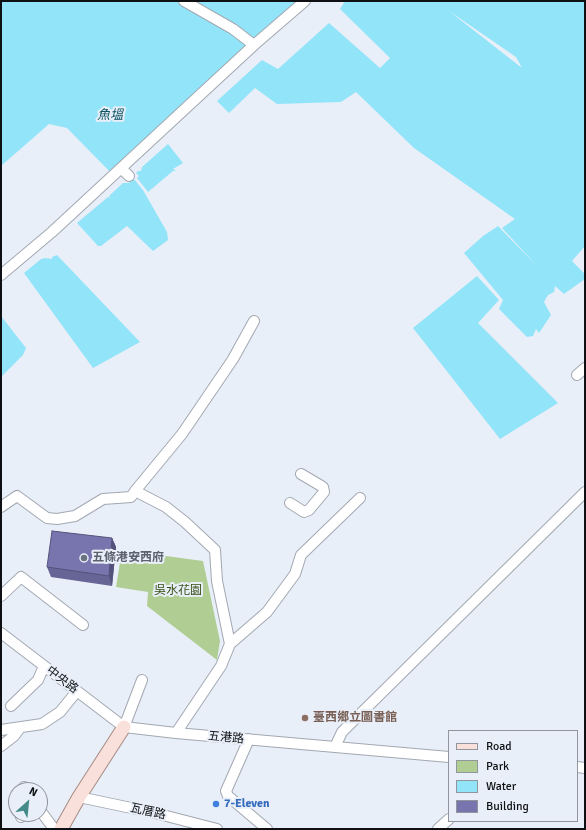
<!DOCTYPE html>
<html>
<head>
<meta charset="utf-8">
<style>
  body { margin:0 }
  #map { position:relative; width:586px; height:830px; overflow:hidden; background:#e9eff9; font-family:Signika,sans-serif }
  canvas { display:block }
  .frame { position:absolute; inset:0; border:2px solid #0e1013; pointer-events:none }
  .legend { position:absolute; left:448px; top:730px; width:130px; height:92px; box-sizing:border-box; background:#e9eff9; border:1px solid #91969d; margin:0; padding:5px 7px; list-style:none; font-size:12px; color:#0e1013 }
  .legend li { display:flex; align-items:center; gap:8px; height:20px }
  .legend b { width:20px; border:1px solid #91969d }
  .north { position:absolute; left:8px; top:782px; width:40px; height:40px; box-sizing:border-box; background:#e9eff9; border:1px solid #91969d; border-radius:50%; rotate:27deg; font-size:11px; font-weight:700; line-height:16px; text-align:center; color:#0e1013 }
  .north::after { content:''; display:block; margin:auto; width:14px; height:18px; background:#438b88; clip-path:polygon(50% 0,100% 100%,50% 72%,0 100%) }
</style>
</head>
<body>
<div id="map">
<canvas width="586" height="830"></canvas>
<div class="frame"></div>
<ul class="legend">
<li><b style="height:5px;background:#fae0da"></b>Road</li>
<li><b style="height:11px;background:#b0ce94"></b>Park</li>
<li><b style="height:11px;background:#92e4f9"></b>Water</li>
<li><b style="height:11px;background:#7875ae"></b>Building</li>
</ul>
<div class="north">N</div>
</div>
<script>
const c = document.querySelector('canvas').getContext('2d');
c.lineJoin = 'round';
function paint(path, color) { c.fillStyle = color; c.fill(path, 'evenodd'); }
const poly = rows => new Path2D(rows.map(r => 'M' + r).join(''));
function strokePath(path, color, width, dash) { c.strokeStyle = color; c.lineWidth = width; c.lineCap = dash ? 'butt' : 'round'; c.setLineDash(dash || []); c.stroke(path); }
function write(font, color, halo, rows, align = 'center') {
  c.font = font + ' Signika,"Noto Sans TC",sans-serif'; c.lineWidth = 4; c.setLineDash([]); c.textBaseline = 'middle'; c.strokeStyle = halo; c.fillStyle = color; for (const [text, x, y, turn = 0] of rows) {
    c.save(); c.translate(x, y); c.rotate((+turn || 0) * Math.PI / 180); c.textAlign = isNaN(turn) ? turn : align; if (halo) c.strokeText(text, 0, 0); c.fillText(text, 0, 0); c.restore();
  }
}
paint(poly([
  [122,550,203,561,220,641,217,660,147,606,148,592,116,587]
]), '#b0ce94');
paint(poly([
  [1,1,308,1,218,84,210,78,116,178,67,128,49,124,1,166],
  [345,1,585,1,585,246,572,261,585,274,585,279,564,294,555,286,554,292,548,295,544,302,551,315,539,333,536,329,533,336,527,337,499,309,503,300,464,253,483,236,498,226,539,268,502,228,515,219,414,148,356,92,341,102,277,104,255,88,229,113,217,101,262,60,278,69,329,23,380,68,390,58,340,9],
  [449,11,516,57,522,68],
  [168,144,183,163,173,169,176,171,173,171,148,192,137,178,139,176,136,173,138,171,141,171,142,167],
  [134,179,143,190,167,232,168,240,153,251,127,226,101,246,98,246,77,223,108,197,110,198,109,196,123,183,129,183,130,180],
  [57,255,140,342,93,368,24,273,41,259,45,258,52,259,52,257],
  [477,276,499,300,478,323,558,403,500,439,413,328],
  [1,316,26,348,23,355,1,377]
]), '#92e4f9');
const minor = poly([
  [184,1,233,29,254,45],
  [121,168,129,176],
  [1,275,52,232,254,45,305,1],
  [577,375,585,368],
  [135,491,182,434,233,359,254,321],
  [290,503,304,512,309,510,324,492,323,487,301,474],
  [1,507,17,496,47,518,57,519,75,516,103,499,131,497,135,491,166,507,185,522,215,550,217,581,230,644,221,666,176,733],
  [1,596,21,577,83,625],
  [1,633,124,727,176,733,449,757],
  [230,644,267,612,295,574,301,555,360,498],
  [11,706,38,680,44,666],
  [122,725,126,722,142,680],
  [1,730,42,724,60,712,77,691],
  [249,739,226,791,228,796,267,829],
  [1,746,14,736,20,728],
  [335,747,342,732,585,492],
  [577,767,585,768],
  [24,787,26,790],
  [79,797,155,813,217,829],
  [40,810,54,829],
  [21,817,25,814],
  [438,829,449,819]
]);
const major = poly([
  [61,829,79,797,124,727]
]);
strokePath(minor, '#a2a8b1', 12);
strokePath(major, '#a58a84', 15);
strokePath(minor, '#fff', 10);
strokePath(major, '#fae0da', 13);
paint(poly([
  [112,538,116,547,112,586,51,577,47,567]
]), '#676596');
paint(poly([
  [112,538,116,547,112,586,109,576]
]), '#54527a');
const building = poly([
  [52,531,112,538,109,576,47,567,52,531]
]);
paint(building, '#7875ae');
strokePath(building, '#54527a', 1);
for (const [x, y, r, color] of [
  [84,558,4,"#6b7280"],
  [305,718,4,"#8d6e63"],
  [216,804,4,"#3f7fe0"]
]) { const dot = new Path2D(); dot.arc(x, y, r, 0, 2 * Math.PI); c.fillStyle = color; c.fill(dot); strokePath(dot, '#e9eff9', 1.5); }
write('bold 12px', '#5b616d', '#e9eff9', [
  ["五條港安西府",92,558]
], 'left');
write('12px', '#344e11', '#e9eff9', [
  ["吳水花園",178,591]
]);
write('12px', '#0e1013', '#e9eff9', [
  ["中央路",62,680,37],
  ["五港路",226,738,5],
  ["瓦厝路",148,812,12]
]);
write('bold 12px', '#785e54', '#e9eff9', [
  ["臺西鄉立圖書館",313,718]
], 'left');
write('bold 12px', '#366cbe', '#e9eff9', [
  ["7-Eleven",224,804]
], 'left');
write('italic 13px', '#0b5362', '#e9eff9', [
  ["魚塭",110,116]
]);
</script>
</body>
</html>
